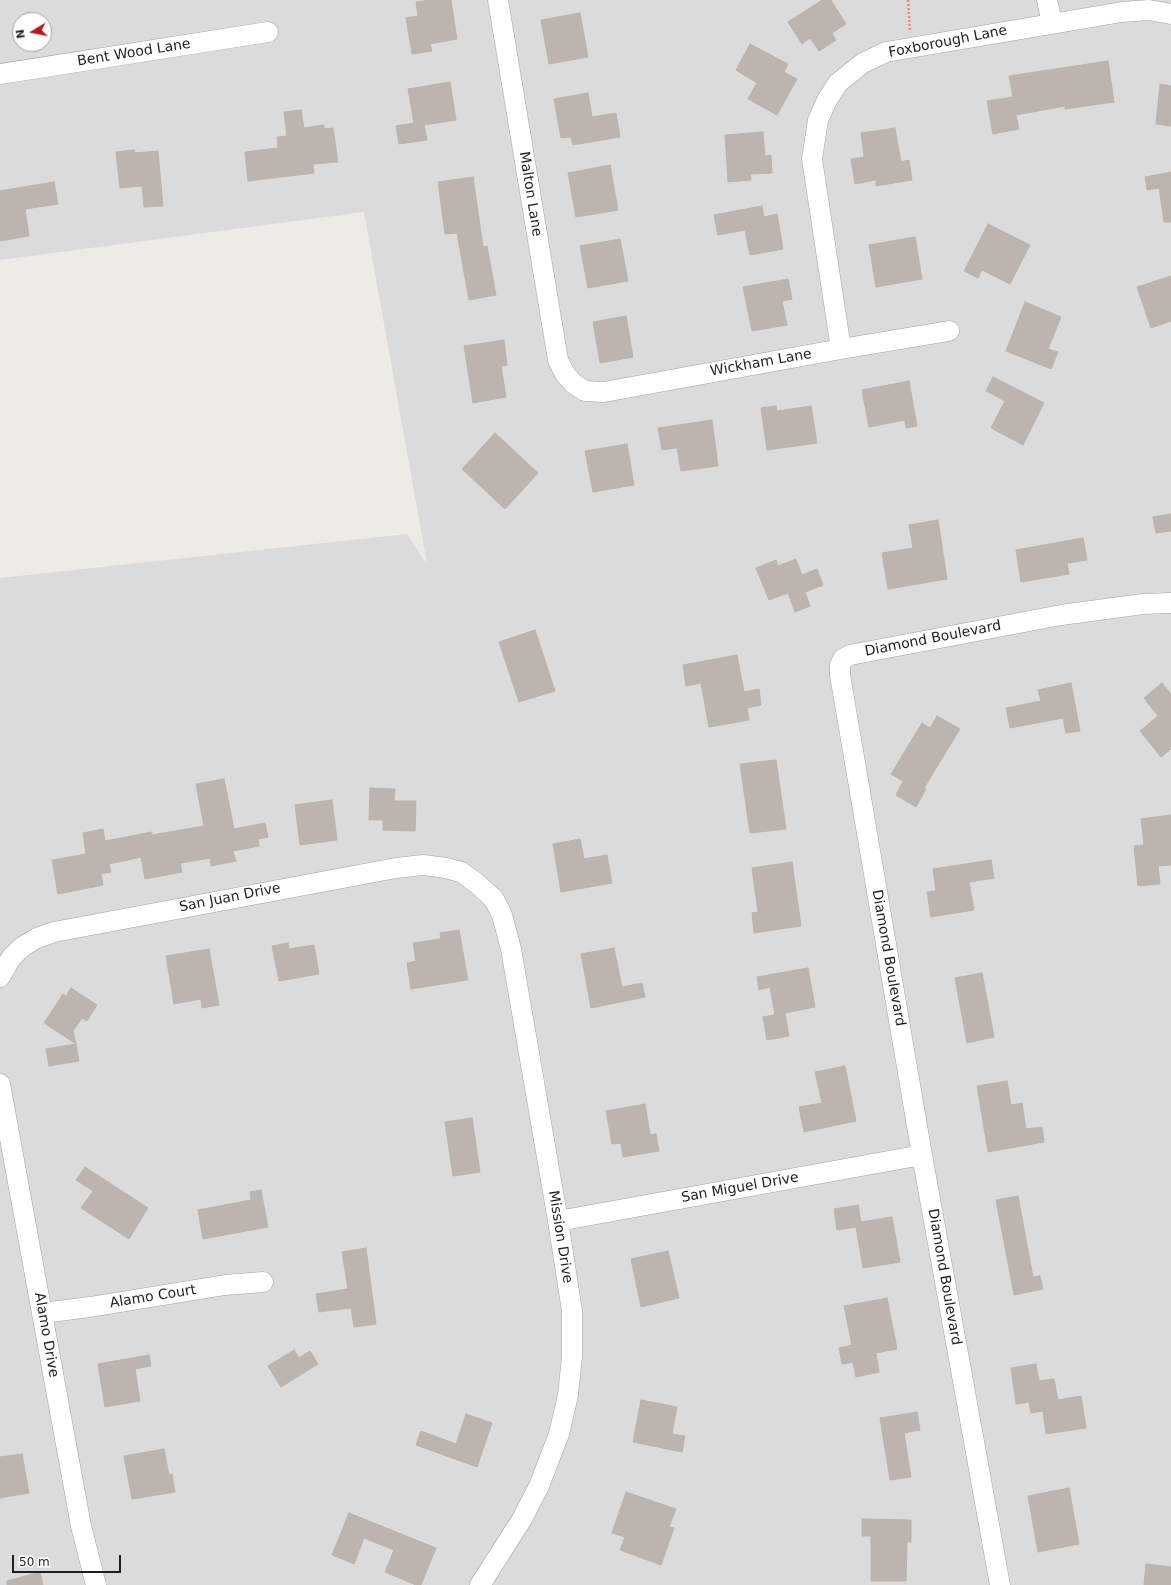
<!DOCTYPE html>
<html>
<head>
<meta charset="utf-8">
<style>
  body { margin:0 }
  #map { position:relative; width:1171px; height:1585px; overflow:hidden; background:#eeebe6; font-family:"DejaVu Sans",sans-serif }
  canvas { display:block }
  .north { position:absolute; left:12px; top:12px; width:40px; height:40px; box-sizing:border-box; background:#fff; border:1px solid #a5a5a5; border-radius:50%; rotate:260deg; font-size:11px; font-weight:700; line-height:16px; text-align:center; color:#1e1e1e }
  .north::after { content:''; display:block; margin:auto; width:14px; height:18px; background:#b41919; clip-path:polygon(50% 0,100% 100%,50% 72%,0 100%) }
  .scale { position:absolute; left:12px; top:1555px; width:109px; height:18px; box-sizing:border-box; border:2px solid #1e1e1e; border-top:0; padding-left:5px; font-size:12px; line-height:14px; white-space:nowrap; color:#1e1e1e; -webkit-text-stroke:3px #fff; paint-order:stroke }
</style>
</head>
<body>
<div id="map">
<canvas width="1171" height="1585"></canvas>
<div class="north">N</div>
<div class="scale">50 m</div>
</div>
<script>
const c = document.querySelector('canvas').getContext('2d');
c.lineJoin = 'round';
function paint(path, color) { c.fillStyle = color; c.fill(path, 'evenodd'); }
const poly = rows => new Path2D(rows.map(r => 'M' + r).join(''));
function strokePath(path, color, width, dash) { c.strokeStyle = color; c.lineWidth = width; c.lineCap = dash ? 'butt' : 'round'; c.setLineDash(dash || []); c.stroke(path); }
function write(font, color, halo, rows, align = 'center') {
  c.font = font + ' "DejaVu Sans",sans-serif'; c.lineWidth = 3.5; c.setLineDash([]); c.textBaseline = 'middle'; c.strokeStyle = halo; c.fillStyle = color; for (const [text, x, y, turn = 0] of rows) {
    c.save(); c.translate(x, y); c.rotate((+turn || 0) * Math.PI / 180); c.textAlign = isNaN(turn) ? turn : align; if (halo) c.strokeText(text, 0, 0); c.fillText(text, 0, 0); c.restore();
  }
}
paint(poly([
  [0,0,1171,0,1171,1585,0,1585,0,578,407,534,427,564,364,212,0,260],
  [20,20,44,20,44,44,20,44]
]), '#dcdbdb');
const building = poly([
  [430,0,451,0,457,39,430,44,432,51,412,54,406,18,418,16,416,2,430,0],
  [822,0,831,0,846,24,832,33,836,40,819,51,810,38,802,44,788,22,822,0],
  [580,13,588,57,549,64,541,20,580,13],
  [750,44,788,64,784,72,797,79,777,115,748,99,757,83,736,70,750,44],
  [1108,61,1114,102,1065,109,1065,106,1016,115,1019,129,993,134,987,101,1013,97,1009,76,1108,61],
  [450,82,456,120,424,125,427,140,399,144,396,126,414,123,408,89,450,82],
  [1160,84,1171,86,1171,126,1156,124,1160,84],
  [588,93,592,117,616,113,620,137,573,145,571,137,561,138,554,99,588,93],
  [301,110,304,128,324,125,324,129,333,128,338,162,313,164,314,173,248,181,245,152,278,148,277,137,287,136,284,112,301,110],
  [895,128,901,162,909,160,912,180,876,186,876,180,855,184,851,159,864,157,861,133,895,128],
  [763,132,765,156,771,155,772,173,750,174,751,180,728,182,725,135,763,132],
  [134,150,134,153,158,151,163,206,144,207,142,186,120,188,116,152,134,150],
  [610,165,618,210,576,217,568,173,610,165],
  [1171,172,1171,222,1164,222,1159,188,1147,190,1145,177,1171,172],
  [473,177,483,247,487,246,496,295,469,300,457,233,445,234,438,182,473,177],
  [54,182,58,204,25,209,29,236,0,241,0,191,54,182],
  [762,206,764,217,777,214,783,249,750,255,745,230,718,235,714,215,762,206],
  [988,224,1030,245,1010,284,982,270,978,278,964,271,988,224],
  [915,237,922,279,876,287,869,245,915,237],
  [620,239,628,281,588,288,580,246,620,239],
  [1171,276,1171,321,1151,328,1137,287,1171,276],
  [788,279,792,299,782,301,787,325,752,331,743,287,788,279],
  [1025,302,1061,317,1048,349,1058,352,1051,369,1006,351,1025,302],
  [626,316,633,357,600,363,593,322,626,316],
  [504,340,507,365,501,366,506,397,473,403,464,346,504,340],
  [993,377,1044,403,1023,445,991,428,1005,401,986,391,993,377],
  [909,381,917,426,906,428,905,420,869,427,862,390,909,381],
  [776,406,777,411,811,406,817,443,767,450,761,408,776,406],
  [712,420,718,466,681,471,677,448,662,450,658,428,712,420],
  [495,433,538,473,505,509,462,469,495,433],
  [627,444,634,485,593,492,585,451,627,444],
  [1171,514,1171,531,1156,533,1153,517,1171,514],
  [938,520,947,579,888,589,882,553,913,548,909,525,938,520],
  [1083,538,1087,560,1067,563,1069,574,1021,582,1016,550,1083,538],
  [796,559,802,575,817,569,823,585,805,592,810,606,795,612,788,593,769,600,756,568,776,560,778,566,796,559],
  [535,630,555,691,519,702,499,642,535,630],
  [737,655,744,692,759,689,761,705,747,708,749,720,709,727,701,683,686,686,683,665,737,655],
  [1071,683,1080,731,1066,733,1063,718,1010,728,1006,708,1041,701,1038,690,1071,683],
  [1162,683,1171,694,1171,749,1161,757,1140,731,1158,716,1144,698,1162,683],
  [937,716,960,729,924,788,926,789,916,807,896,795,903,781,891,774,922,723,930,728,937,716],
  [776,760,786,829,750,833,740,764,776,760],
  [224,779,234,829,265,823,268,837,258,839,259,846,233,851,236,861,211,866,210,858,180,863,182,872,145,879,141,857,109,864,111,872,101,874,103,885,58,894,52,860,86,854,83,833,103,829,105,841,152,832,152,835,204,826,196,784,224,779],
  [370,788,395,789,394,801,416,801,415,831,383,830,383,820,369,820,370,788],
  [332,800,337,840,300,845,295,805,332,800],
  [1171,815,1171,865,1158,866,1160,884,1138,886,1134,846,1144,845,1141,819,1171,815],
  [580,839,584,859,607,855,612,883,561,892,553,844,580,839],
  [991,860,994,878,969,882,974,910,931,917,927,892,936,891,933,869,991,860],
  [792,862,801,926,754,933,752,913,758,912,752,868,792,862],
  [459,930,468,980,411,989,407,963,416,961,413,943,441,939,440,933,459,930],
  [288,943,289,949,314,945,319,974,279,981,272,946,288,943],
  [614,948,622,987,642,983,645,997,591,1008,581,954,614,948],
  [209,949,219,1005,202,1008,201,999,174,1004,166,956,209,949],
  [808,968,815,1007,775,1015,770,987,759,990,757,977,808,968],
  [982,973,994,1037,967,1043,955,978,982,973],
  [71,988,97,1005,87,1021,82,1018,73,1031,76,1044,44,1023,63,994,66,996,71,988],
  [785,1013,789,1036,767,1040,763,1017,785,1013],
  [76,1044,79,1061,49,1066,46,1049,76,1044],
  [845,1066,856,1121,804,1132,799,1107,822,1103,815,1072,845,1066],
  [1007,1081,1011,1105,1022,1103,1026,1129,1042,1127,1044,1142,988,1152,977,1086,1007,1081],
  [645,1104,650,1135,656,1134,659,1151,623,1157,621,1143,612,1144,606,1111,645,1104],
  [472,1118,480,1172,453,1176,445,1122,472,1118],
  [85,1167,148,1208,129,1239,81,1208,93,1191,76,1180,85,1167],
  [261,1190,268,1227,203,1239,198,1210,251,1200,250,1192,261,1190],
  [1018,1196,1033,1277,1040,1276,1043,1289,1014,1295,996,1200,1018,1196],
  [858,1205,861,1222,892,1217,900,1262,863,1268,856,1227,837,1230,834,1209,858,1205],
  [366,1248,376,1324,354,1327,351,1308,319,1312,316,1294,348,1289,342,1252,366,1248],
  [668,1251,679,1298,641,1307,631,1259,668,1251],
  [887,1298,897,1349,876,1353,879,1372,856,1377,853,1362,842,1364,839,1348,852,1345,844,1306,887,1298],
  [294,1350,299,1358,310,1351,318,1364,281,1387,268,1366,294,1350],
  [149,1355,151,1366,135,1369,140,1401,105,1407,98,1364,149,1355],
  [1036,1364,1039,1381,1054,1379,1058,1400,1081,1396,1086,1428,1046,1434,1043,1411,1031,1413,1029,1402,1016,1404,1011,1368,1036,1364],
  [641,1400,677,1407,672,1434,685,1436,682,1452,633,1442,641,1400],
  [917,1412,920,1430,904,1433,911,1477,890,1480,880,1418,917,1412],
  [466,1414,492,1423,477,1467,416,1445,421,1431,456,1444,466,1414],
  [164,1449,169,1475,172,1474,175,1492,132,1499,124,1456,164,1449],
  [22,1454,29,1493,0,1498,0,1457,22,1454],
  [1069,1488,1079,1544,1038,1552,1028,1496,1069,1488],
  [626,1492,676,1509,669,1527,674,1528,661,1565,620,1550,625,1537,612,1533,626,1492],
  [349,1513,436,1548,421,1585,416,1585,385,1572,394,1550,364,1538,354,1564,332,1555,349,1513],
  [862,1519,911,1520,911,1542,907,1542,906,1581,871,1581,871,1536,862,1536,862,1519],
  [1146,1564,1171,1567,1171,1585,1144,1585,1146,1564],
  [40,1572,43,1585,7,1585,7,1581,40,1572]
]);
paint(building, '#bbb4af');
strokePath(building, '#beb3aa', 1);
const minor = poly([
  [498,0,558,360,565,374,574,384,585,391,604,392,841,349,949,331],
  [1047,0,1052,23],
  [0,74,268,32],
  [841,349,812,159,818,120,827,100,838,83,863,63,886,52,1122,12,1149,10,1171,14],
  [0,977,11,958,22,947,37,938,54,932,396,868,423,865,446,868,461,872,475,882,494,899,502,915,511,949,558,1221,572,1311,572,1357,568,1395,559,1434,539,1486,522,1519,480,1585],
  [0,1084,81,1526,96,1585],
  [558,1221,922,1155],
  [42,1313,90,1307,225,1285,263,1282],
  [1000,1585,922,1155,840,675,840,665,843,659,850,655,1061,615,1143,604,1171,603]
]);
strokePath(minor, '#a2a2a2', 21);
strokePath(poly([
  [908,0,910,31]
]), '#e9887c', 2.5, [2, 2]);
strokePath(minor, '#fff', 20);
write('14px', '#1e1e1e', '#fff', [
  ["Foxborough Lane",948,42,-11],
  ["Bent Wood Lane",134,53,-9],
  ["Malton Lane",530,194,81],
  ["Wickham Lane",761,363,-10],
  ["Diamond Boulevard",933,639,-11],
  ["San Juan Drive",230,898,-11],
  ["Diamond Boulevard",888,958,80],
  ["San Miguel Drive",740,1188,-10],
  ["Mission Drive",560,1237,81],
  ["Diamond Boulevard",944,1277,80],
  ["Alamo Court",153,1297,-9],
  ["Alamo Drive",46,1335,80]
]);
</script>
</body>
</html>
